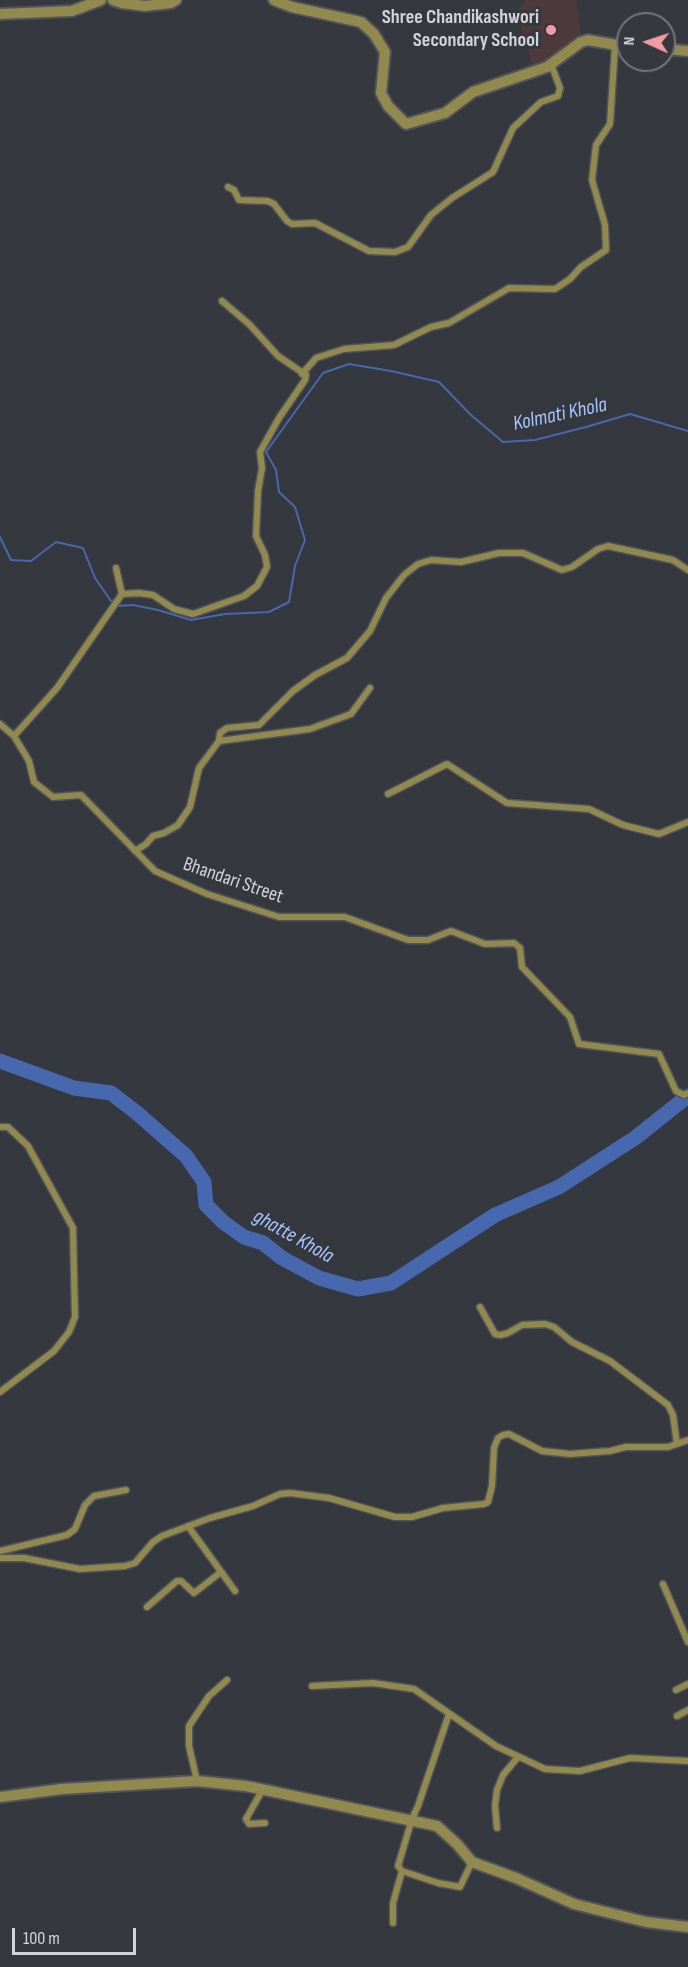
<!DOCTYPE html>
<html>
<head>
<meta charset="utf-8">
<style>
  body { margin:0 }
  #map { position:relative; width:688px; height:1967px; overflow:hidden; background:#35383e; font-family:"Sofia Sans Condensed",sans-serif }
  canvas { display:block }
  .north { position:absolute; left:616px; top:12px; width:60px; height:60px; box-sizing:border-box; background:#35383e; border:2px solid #73767b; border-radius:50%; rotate:273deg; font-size:16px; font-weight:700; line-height:24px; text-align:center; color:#d1d3d7 }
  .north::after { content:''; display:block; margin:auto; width:21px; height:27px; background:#f49aa5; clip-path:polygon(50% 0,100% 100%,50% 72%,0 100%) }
  .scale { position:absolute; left:12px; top:1928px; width:124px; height:27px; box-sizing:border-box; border:3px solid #d1d3d7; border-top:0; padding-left:8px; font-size:18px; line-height:21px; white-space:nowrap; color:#d1d3d7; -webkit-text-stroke:4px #35383e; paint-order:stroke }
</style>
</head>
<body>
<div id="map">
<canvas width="688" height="1967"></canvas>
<div class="north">N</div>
<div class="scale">100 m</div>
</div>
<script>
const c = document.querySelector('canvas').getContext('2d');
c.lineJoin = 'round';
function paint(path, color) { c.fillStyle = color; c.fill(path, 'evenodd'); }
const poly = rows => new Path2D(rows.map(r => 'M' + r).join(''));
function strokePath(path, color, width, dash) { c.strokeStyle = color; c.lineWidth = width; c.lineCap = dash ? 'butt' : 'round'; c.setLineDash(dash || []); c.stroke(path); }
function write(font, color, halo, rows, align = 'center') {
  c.font = font + ' "Sofia Sans Condensed",sans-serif'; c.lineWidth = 6; c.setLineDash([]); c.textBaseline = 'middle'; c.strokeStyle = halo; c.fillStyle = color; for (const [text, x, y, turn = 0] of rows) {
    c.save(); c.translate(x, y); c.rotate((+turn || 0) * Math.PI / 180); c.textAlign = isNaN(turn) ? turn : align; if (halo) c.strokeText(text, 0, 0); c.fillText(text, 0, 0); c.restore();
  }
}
paint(poly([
  [525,0,576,0,582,39,547,64,533,67,517,12]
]), '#4e393c');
strokePath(poly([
  [0,537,11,560,31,561,56,542,83,548,95,578,111,601,114,600],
  [117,606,133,605,158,610,191,620,225,614,269,612,289,602,295,566,305,540,295,507,279,492,276,470,266,452,323,373,349,364,391,371,439,382,471,415,503,442,535,440,586,427,630,414,688,431]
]), '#4768ae', 2);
strokePath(poly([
  [0,1061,74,1088,111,1093,137,1113,186,1156,204,1182,206,1205,223,1222,244,1237,263,1243,282,1258,319,1278,358,1289,391,1283,495,1215,559,1187,635,1138,688,1096]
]), '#4768ae', 15);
const minor = poly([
  [228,187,234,190,239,200,268,201,274,204,287,221,292,224,315,223,369,251,395,252,408,247,431,215,452,198,493,172,513,128,541,102,558,96,560,88,551,64],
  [302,374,316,358,344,349,394,345,431,327,449,323,509,288,555,289,570,279,581,267,606,250,605,225,592,180,596,145,610,124,615,46],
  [122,594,139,593,153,595,174,609,193,614,244,596,257,586,267,567,265,555,256,536,258,491,262,468,260,452,279,418,305,380,306,375,278,356,250,325,222,301],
  [0,724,14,736,29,761,34,782,53,797,81,795,155,871,207,894,279,917,345,917,408,940,428,940,451,931,485,944,514,943,520,948,522,967,570,1017,579,1044,659,1054,676,1091,684,1095,688,1093],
  [14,736,57,688,122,594,116,568],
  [219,741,310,729,351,714,370,688],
  [388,794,447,764,507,803,589,809,623,825,659,834,688,822],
  [135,851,146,844,153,836,164,833,178,825,190,807,199,768,219,741,220,733,227,728,259,725,293,691,315,675,347,658,370,631,386,598,404,575,418,564,431,560,461,562,499,553,523,553,562,570,572,567,598,549,608,546,673,560,688,570],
  [0,1127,8,1127,28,1146,73,1228,75,1317,69,1332,54,1351,0,1392],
  [480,1307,495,1334,501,1335,508,1333,522,1325,545,1324,554,1327,572,1342,610,1361,668,1405,673,1415,677,1444],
  [188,1526,235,1591],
  [0,1551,67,1535,75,1529,85,1505,94,1496,126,1490],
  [0,1558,24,1558,80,1569,125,1566,135,1563,153,1542,162,1536,210,1518,253,1506,280,1494,290,1493,329,1498,395,1517,412,1517,443,1508,484,1504,488,1502,492,1486,494,1448,498,1438,503,1435,509,1434,542,1451,570,1454,610,1451,626,1447,668,1447,688,1440],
  [663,1584,688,1642],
  [147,1607,177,1581,181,1581,194,1593,221,1572],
  [312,1686,373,1683,414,1689,496,1746,545,1769,580,1771,630,1758,688,1761],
  [676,1690,688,1684],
  [449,1714,418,1806,412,1819,398,1866,402,1871,438,1883,460,1887,472,1862],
  [677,1716,688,1710],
  [197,1781,189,1746,189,1726,209,1696,227,1680],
  [263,1789,246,1819,249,1824,265,1823],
  [497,1828,495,1806,497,1790,503,1775,518,1757],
  [393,1923,393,1903,402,1871]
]);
const tertiary = poly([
  [113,0,122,3,145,6,171,3,176,0],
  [274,0,292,7,361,22,374,34,385,52,381,93,388,106,406,124,445,113,473,92,547,67,581,42,588,40,628,47],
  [0,14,72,11,101,0],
  [664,49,688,51],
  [0,1797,62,1789,197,1781,246,1786,437,1826,457,1844,472,1862,516,1878,574,1904,646,1922,688,1927]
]);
strokePath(minor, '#51545a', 9);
strokePath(tertiary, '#51545a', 14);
strokePath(minor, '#92894f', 6);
strokePath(tertiary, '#92894f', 10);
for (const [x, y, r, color] of [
  [551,30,6,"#f49aa5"]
]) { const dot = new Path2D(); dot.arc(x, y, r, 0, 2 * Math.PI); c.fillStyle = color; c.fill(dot); strokePath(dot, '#35383e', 2); }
write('bold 20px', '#d1d3d7', '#35383e', [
  ["Shree Chandikashwori",539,18],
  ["Secondary School",539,41]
], 'right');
write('20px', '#d1d3d7', '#35383e', [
  ["Bhandari Street",233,881,19]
]);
write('italic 21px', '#a7c4ff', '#35383e', [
  ["Kolmati Khola",560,415,-12],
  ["ghatte Khola",293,1237,29]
]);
</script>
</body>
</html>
